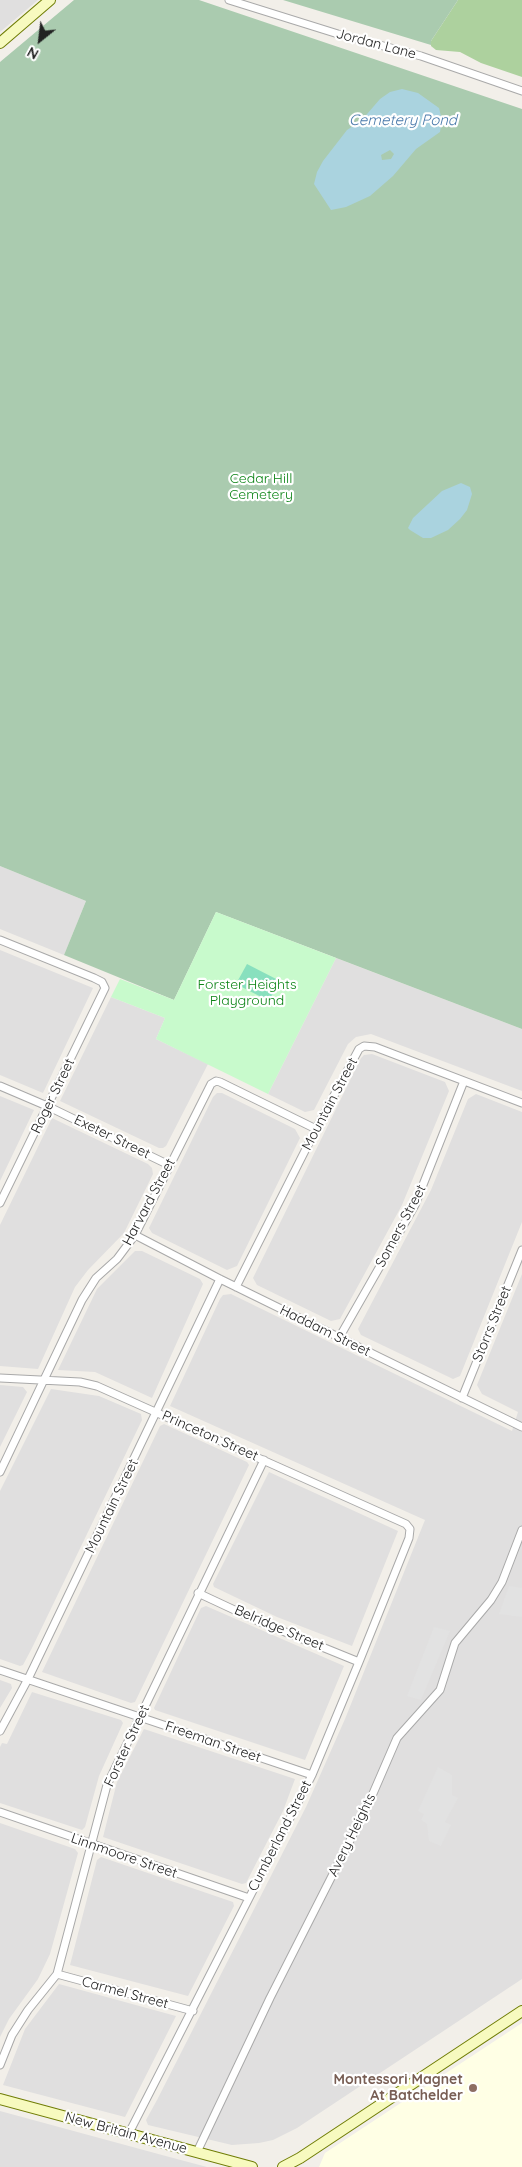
<!DOCTYPE html>
<html>
<head>
<meta charset="utf-8">
<style>
  body { margin:0 }
  #map { position:relative; width:522px; height:2167px; overflow:hidden; background:#f2efe9; font-family:Quicksand,sans-serif }
  canvas { display:block }
  .north { position:absolute; left:15px; top:15px; width:50px; height:50px; -webkit-text-stroke:4px #fff; paint-order:stroke; rotate:209deg; font-size:14px; font-weight:700; line-height:20px; text-align:center; color:#222 }
  .north::after { content:''; display:block; margin:auto; width:18px; height:22px; background:#222; clip-path:polygon(50% 0,100% 100%,50% 72%,0 100%) }
</style>
</head>
<body>
<div id="map">
<canvas width="522" height="2167"></canvas>
<div class="north">N</div>
</div>
<script>
const c = document.querySelector('canvas').getContext('2d');
c.lineJoin = 'round';
function paint(path, color) { c.fillStyle = color; c.fill(path, 'evenodd'); }
const poly = rows => new Path2D(rows.map(r => 'M' + r).join(''));
function strokePath(path, color, width, dash) { c.strokeStyle = color; c.lineWidth = width; c.lineCap = dash ? 'butt' : 'round'; c.setLineDash(dash || []); c.stroke(path); }
function write(font, color, halo, rows, align = 'center') {
  c.font = font + ' Quicksand,sans-serif'; c.lineWidth = 4.5; c.setLineDash([]); c.textBaseline = 'middle'; c.strokeStyle = halo; c.fillStyle = color; for (const [text, x, y, turn = 0] of rows) {
    c.save(); c.translate(x, y); c.rotate((+turn || 0) * Math.PI / 180); c.textAlign = isNaN(turn) ? turn : align; if (halo) c.strokeText(text, 0, 0); c.fillText(text, 0, 0); c.restore();
  }
}
paint(poly([
  [0,0,38,0,0,32],
  [0,866,86,901,64,955,0,929],
  [0,950,93,988,43,1093,0,1075],
  [336,958,522,1029,522,1091,371,1034,356,1037,348,1044,314,1110,305,1112,268,1094],
  [111,997,165,1018,156,1039,208,1064,166,1146,163,1148,159,1148,60,1101],
  [372,1054,445,1082,449,1091,402,1205,340,1319,331,1321,257,1285,253,1278,361,1058,364,1055],
  [222,1093,295,1129,300,1138,237,1266,227,1270,152,1233,149,1228,213,1097,217,1093],
  [476,1094,522,1112,522,1222,460,1376,453,1379,361,1335,358,1329,431,1190,468,1099],
  [0,1096,34,1110,0,1181],
  [52,1118,148,1164,152,1168,153,1174,124,1233,88,1270,75,1287,38,1369,0,1366,0,1225],
  [135,1251,142,1251,200,1279,203,1284,152,1398,95,1372,58,1370,97,1289],
  [522,1274,522,1979,297,2128,273,2140,259,2143,232,2145,148,2125,146,2120,157,2100,306,1807,345,1719,425,1520,170,1406,220,1299,223,1295,231,1294,512,1431,518,1412,482,1394,477,1385],
  [0,1385,23,1387,27,1392,0,1447],
  [51,1389,99,1396,141,1414,142,1420,32,1648,23,1665,20,1666,0,1659,0,1491],
  [164,1424,247,1462,249,1465,135,1702,131,1703,42,1672,160,1426],
  [269,1472,398,1531,352,1646,277,1617,214,1587,213,1584],
  [206,1606,344,1666,305,1760,155,1710,154,1708,201,1608],
  [0,1680,11,1684,12,1688,0,1708],
  [32,1692,121,1720,123,1723,99,1776,85,1827,82,1830,0,1803,0,1747,2,1743,7,1744],
  [144,1729,295,1779,283,1811,246,1883,242,1884,103,1837,117,1782],
  [0,1823,75,1849,78,1853,50,1954,38,1979,9,2019,0,2037],
  [101,1857,233,1902,234,1906,188,1996,70,1965,97,1860],
  [59,1984,176,2016,125,2117,3,2085,25,2029],
  [0,2111,162,2155,207,2167,0,2167]
]), '#e0dfdf');
paint(poly([
  [522,2023,522,2167,319,2167,325,2153]
]), '#ffffe5');
paint(poly([
  [458,0,522,0,522,77,481,63,460,52,436,50,431,46,431,41]
]), '#add19e');
paint(poly([
  [74,0,199,0,522,109,522,1029,216,912,174,1000,64,955,86,901,0,866,0,62],
  [283,0,458,0,431,41,431,45]
]), '#aacbaf');
paint(poly([
  [216,912,336,958,268,1094,156,1039,165,1018,111,997,120,979,174,1000]
]), '#c8facc');
paint(poly([
  [247,964,280,981,269,1001,236,984]
]), '#88e0be');
paint(poly([
  [509,1586,522,1588,522,1617,499,1614],
  [434,1627,450,1631,421,1700,407,1696],
  [438,1767,452,1775,452,1795,458,1798,445,1822,451,1825,441,1846,429,1841,427,1824,421,1820,424,1814,418,1811]
]), '#e2e2e2');
paint(poly([
  [402,89,418,93,439,108,442,120,440,132,416,149,393,176,370,196,346,207,331,210,314,184,317,172,323,161,347,130,361,121,380,99,390,92],
  [390,150,394,154,391,159,382,160,381,155],
  [461,483,470,487,472,494,467,510,460,519,448,530,431,538,423,538,410,530,408,528,413,518,442,491]
]), '#aad3df');
const street = poly([
  [229,0,338,34,421,56,522,91],
  [0,940,94,978,102,982,105,988,0,1203],
  [0,1086,47,1106,169,1165],
  [135,1235,220,1279,522,1427],
  [236,1287,316,1129,359,1049,364,1046,375,1047,522,1103],
  [339,1338,415,1205,464,1081],
  [0,1378,80,1382,97,1386,406,1524,410,1529,409,1538,359,1662,312,1775,129,2133],
  [462,1398,522,1250],
  [0,1472,82,1300,96,1278,117,1259,135,1235,211,1084,216,1081,220,1082,316,1129],
  [198,1593,258,1621,359,1662],
  [0,1670,312,1775],
  [0,1731,28,1679,220,1279],
  [0,1812,249,1898],
  [57,1974,193,2011],
  [0,2065,12,2035,28,2010,57,1974,107,1785,264,1460],
  [197,2152,270,1998,368,1805,397,1738,440,1690,455,1643,491,1600,502,1582,522,1530]
]);
const secondary = poly([
  [0,43,50,0],
  [0,2099,252,2167],
  [283,2167,300,2158,522,2011]
]);
strokePath(street, '#a9a9a9', 9);
strokePath(secondary, '#707d05', 12);
strokePath(street, '#fff', 7);
strokePath(secondary, '#f7fabf', 10);
for (const [x, y, r, color] of [
  [473,2088,5,"#8d6e63"]
]) { const dot = new Path2D(); dot.arc(x, y, r, 0, 2 * Math.PI); c.fillStyle = color; c.fill(dot); strokePath(dot, '#fff', 2); }
write('14px', '#222', '#fff', [
  ["Jordan Lane",376,44,15],
  ["Roger Street",53,1096,-64],
  ["Mountain Street",330,1104,-62],
  ["Exeter Street",112,1137,26],
  ["Harvard Street",149,1202,-62],
  ["Somers Street",401,1226,-62],
  ["Storrs Street",492,1324,-68],
  ["Haddam Street",325,1331,26],
  ["Princeton Street",210,1436,24],
  ["Mountain Street",112,1506,-64],
  ["Belridge Street",279,1628,23],
  ["Freeman Street",213,1742,19],
  ["Forster Street",127,1746,-65],
  ["Avery Heights",352,1835,-64],
  ["Cumberland Street",280,1836,-63],
  ["Linnmoore Street",124,1856,19],
  ["Carmel Street",125,1993,15],
  ["New Britain Avenue",126,2133,15]
]);
write('14px', '#0c8416', '#fff', [
  ["Cedar Hill",261,479],
  ["Cemetery",261,495],
  ["Forster Heights",247,985],
  ["Playground",247,1001]
]);
write('bold 14px', '#785e54', '#fff', [
  ["Montessori Magnet",463,2080],
  ["At Batchelder",463,2096]
], 'right');
write('italic 15px', '#4a7aab', '#fff', [
  ["Cemetery Pond",403,120]
]);
</script>
</body>
</html>
